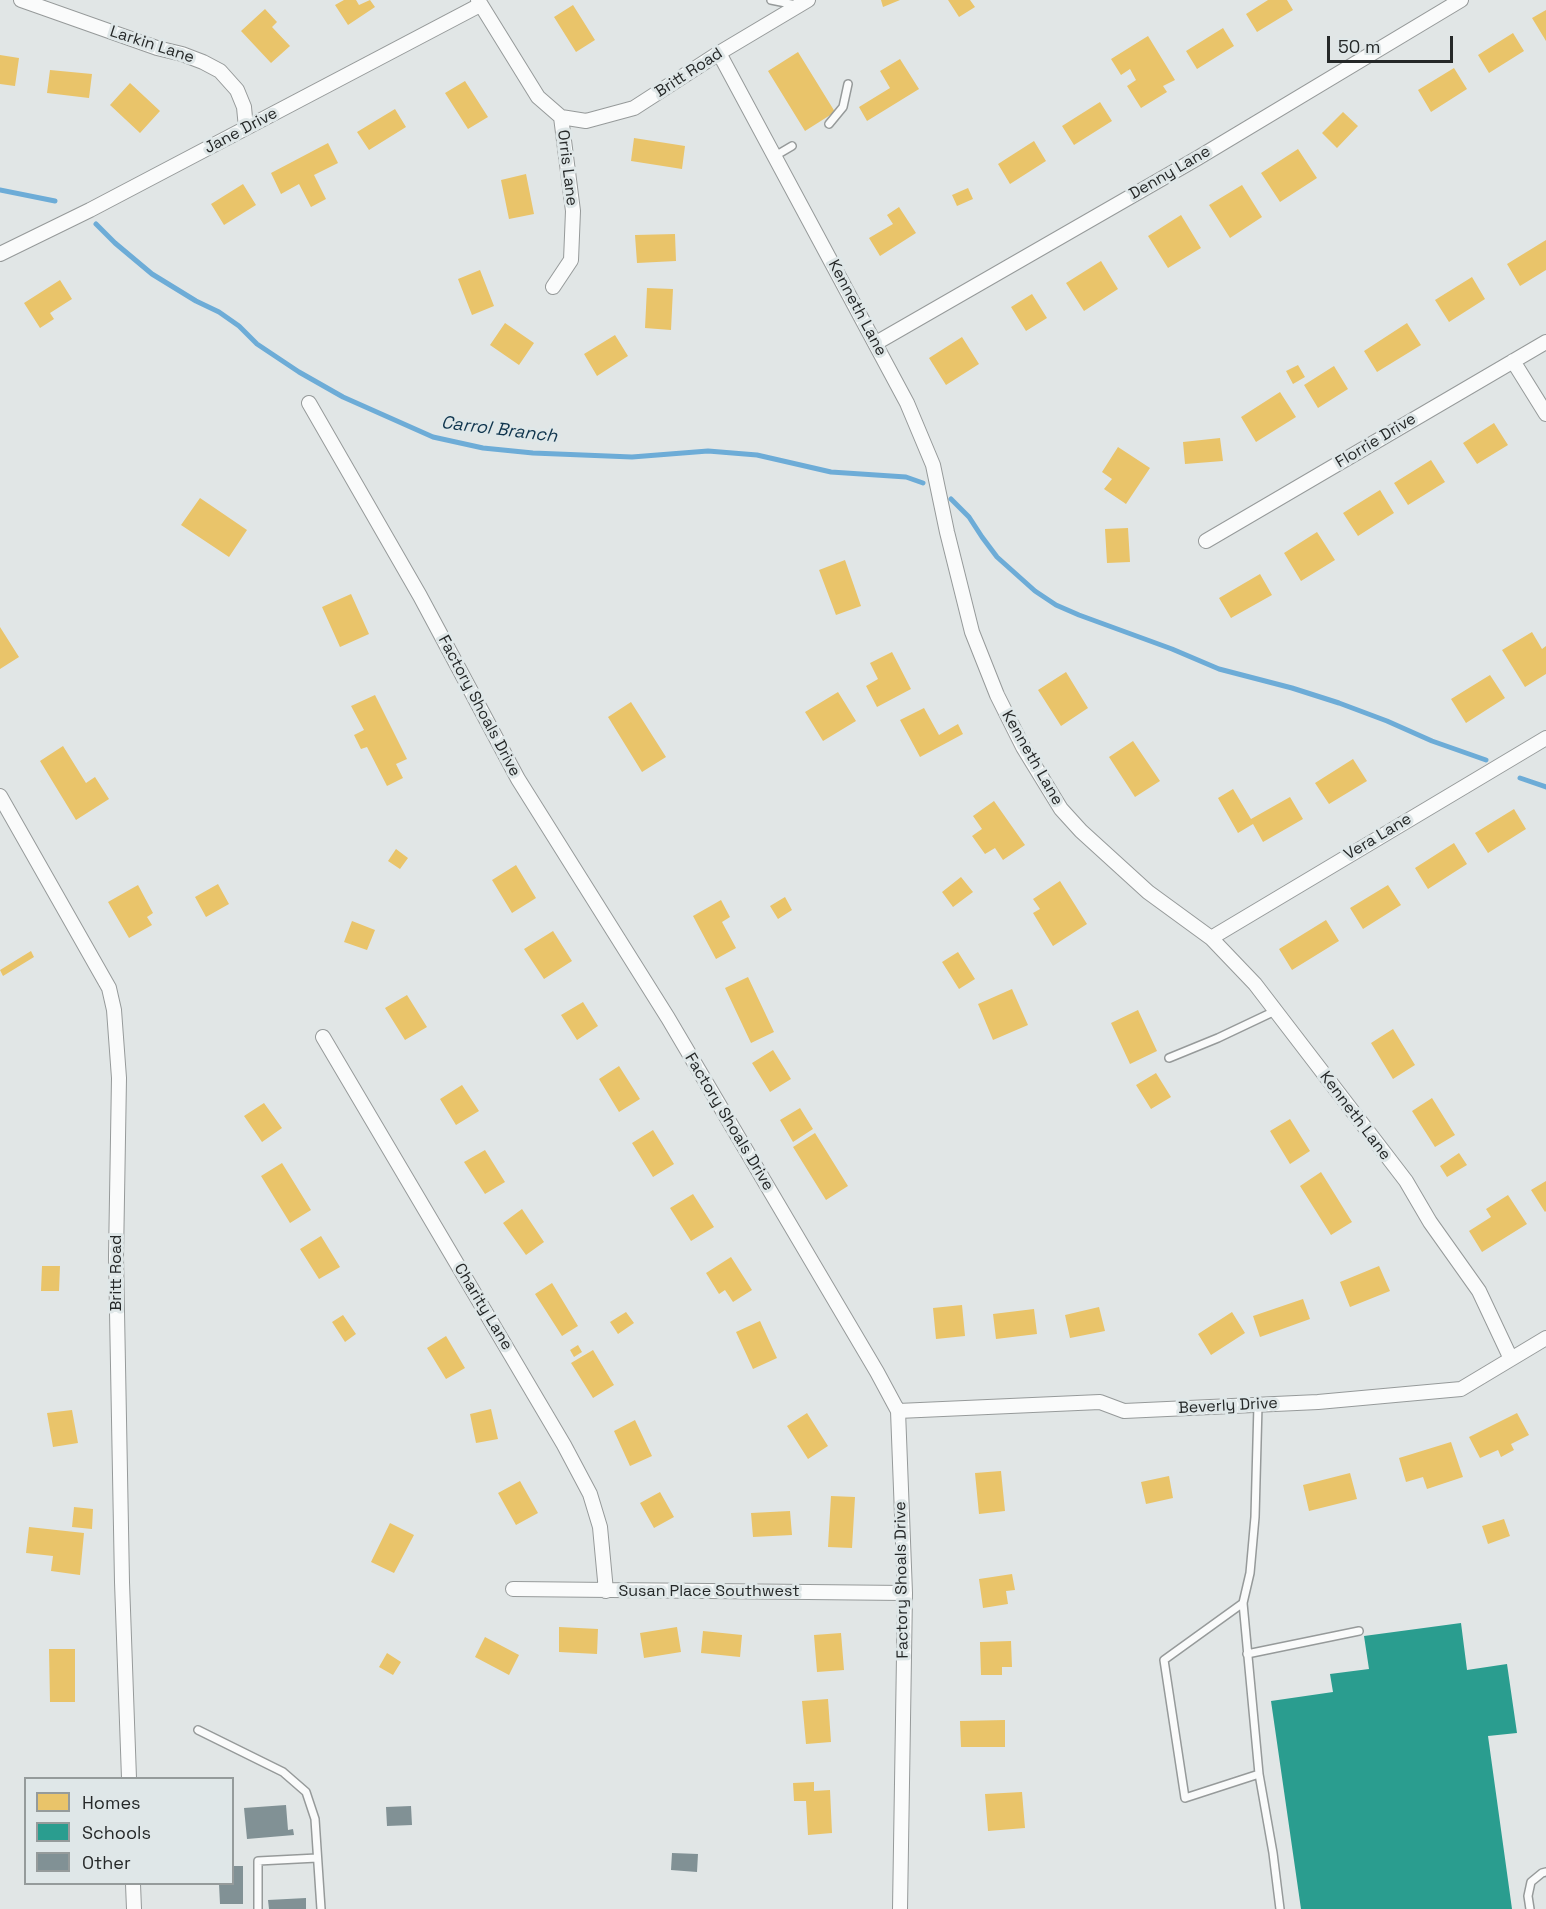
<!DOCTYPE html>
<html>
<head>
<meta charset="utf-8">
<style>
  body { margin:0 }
  #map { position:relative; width:1546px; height:1909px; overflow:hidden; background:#e1e6e6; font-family:"Space Grotesk",sans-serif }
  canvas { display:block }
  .legend { position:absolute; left:24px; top:1777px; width:210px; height:108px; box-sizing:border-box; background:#dfe7e8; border:2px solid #959b9b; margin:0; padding:8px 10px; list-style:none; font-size:18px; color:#252828 }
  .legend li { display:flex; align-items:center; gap:12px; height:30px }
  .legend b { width:30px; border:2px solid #959b9b }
  .scale { position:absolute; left:1327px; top:36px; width:126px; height:27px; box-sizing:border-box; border:3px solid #252828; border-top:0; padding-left:8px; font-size:18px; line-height:21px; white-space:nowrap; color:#252828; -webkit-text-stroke:4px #dfe7e8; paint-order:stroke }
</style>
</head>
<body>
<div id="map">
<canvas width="1546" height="1909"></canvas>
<ul class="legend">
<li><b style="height:16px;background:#e9c46a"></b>Homes</li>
<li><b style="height:16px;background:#2a9d8f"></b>Schools</li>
<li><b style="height:16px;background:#819195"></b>Other</li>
</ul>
<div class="scale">50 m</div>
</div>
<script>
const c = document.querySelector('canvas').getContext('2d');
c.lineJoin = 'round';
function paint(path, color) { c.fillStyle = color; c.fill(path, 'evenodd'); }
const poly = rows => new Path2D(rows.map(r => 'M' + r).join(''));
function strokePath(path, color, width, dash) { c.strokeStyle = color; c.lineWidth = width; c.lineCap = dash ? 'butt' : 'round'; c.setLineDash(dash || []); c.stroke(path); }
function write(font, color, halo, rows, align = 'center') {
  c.font = font + ' "Space Grotesk",sans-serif'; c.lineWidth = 6; c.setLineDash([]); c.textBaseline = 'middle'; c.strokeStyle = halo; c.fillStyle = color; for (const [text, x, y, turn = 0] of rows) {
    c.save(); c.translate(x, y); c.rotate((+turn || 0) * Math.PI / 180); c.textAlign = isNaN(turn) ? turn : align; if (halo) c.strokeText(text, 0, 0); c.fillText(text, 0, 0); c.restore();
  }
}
paint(poly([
  [344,0,356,0,359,5,370,0,375,7,348,25,335,5],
  [881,0,900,0,883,7],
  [948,0,970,0,975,7,959,17],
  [1268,0,1287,0,1293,10,1257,32,1246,14],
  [573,5,595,40,576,52,554,17],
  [265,9,277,22,272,27,290,46,271,63,241,31],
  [1546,10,1546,41,1532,18],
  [1223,28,1234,46,1197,69,1186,51],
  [1513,33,1524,51,1489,73,1478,55],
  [1148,36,1175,80,1163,86,1167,92,1141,108,1127,86,1136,80,1130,69,1121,75,1111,59],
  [798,52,835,112,805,131,768,71],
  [0,55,19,58,15,86,0,84],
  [900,59,919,89,867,121,859,107,890,88,880,71],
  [1454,68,1467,89,1431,112,1418,90],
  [50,70,92,74,89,98,47,93],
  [465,81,488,117,468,129,445,93],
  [130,83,160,111,140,133,110,105],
  [1100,102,1112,121,1074,145,1062,126],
  [395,109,406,127,369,150,357,132],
  [1343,112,1358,126,1337,148,1322,133],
  [634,138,685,146,682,169,631,161],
  [1034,141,1046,161,1010,184,998,164],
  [328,143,338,163,314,175,326,199,311,207,299,184,281,194,271,173],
  [1298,149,1317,178,1280,202,1261,173],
  [526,174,534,214,509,219,501,180],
  [243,184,256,205,224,225,211,204],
  [1242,185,1262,217,1230,238,1209,205],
  [968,188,973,199,957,206,952,195],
  [899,207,916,233,880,256,869,238,893,224,887,215],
  [1181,215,1201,248,1168,268,1148,236],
  [675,234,676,261,637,263,635,235],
  [1546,240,1546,270,1520,286,1507,264],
  [1101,261,1118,289,1084,311,1066,283],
  [480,270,494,306,472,315,458,279],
  [1472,277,1485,299,1449,322,1435,300],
  [60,280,72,299,50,313,54,319,40,328,24,303],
  [647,288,673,289,671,330,645,328],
  [1032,294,1047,318,1026,331,1011,307],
  [505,323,534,343,519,365,490,345],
  [1407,323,1421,345,1377,372,1364,351],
  [615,335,628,356,597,376,584,354],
  [962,337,979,364,946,385,929,358],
  [1298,365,1305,377,1293,384,1286,371],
  [1334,366,1348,389,1318,408,1304,385],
  [1280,392,1296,417,1256,442,1241,417],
  [1494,423,1508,445,1477,464,1463,443],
  [1220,438,1223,461,1185,464,1183,442],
  [1118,447,1150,468,1126,504,1104,489,1112,479,1102,472],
  [1431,460,1445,482,1408,505,1394,483],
  [1380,490,1394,513,1358,536,1343,513],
  [200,498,247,530,229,557,181,525],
  [1128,528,1130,562,1107,563,1105,529],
  [1317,532,1335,560,1301,581,1284,553],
  [845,560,861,606,836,615,819,570],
  [1260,574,1272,595,1231,618,1219,598],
  [351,594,369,634,340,647,322,607],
  [0,627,19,657,0,669],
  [1532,632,1542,649,1546,646,1546,674,1525,687,1502,650],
  [892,652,911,689,877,707,866,686,878,679,870,663],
  [1066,672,1088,708,1061,726,1038,690],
  [1490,675,1505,698,1466,723,1451,699],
  [838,692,856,721,823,741,805,712],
  [375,695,407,759,396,764,403,778,387,786,367,747,361,749,354,735,364,730,351,706],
  [631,702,666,757,642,772,608,717],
  [924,708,939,735,958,724,963,734,920,757,900,720],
  [1133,741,1160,781,1135,797,1109,757],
  [63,746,86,783,95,777,109,799,76,820,40,761],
  [1353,759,1367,781,1329,804,1315,783],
  [1233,789,1251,819,1290,797,1303,819,1263,842,1253,824,1238,833,1218,798],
  [994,801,1025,845,1003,860,995,848,985,854,972,836,982,829,973,816],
  [1514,809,1526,829,1488,853,1475,833],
  [1454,843,1467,864,1428,889,1415,868],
  [396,849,408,858,400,869,388,861],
  [516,865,536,898,512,913,492,880],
  [961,877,973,892,953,907,942,892],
  [1060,881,1087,924,1053,946,1033,913,1040,909,1033,899],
  [218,884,229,904,206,917,195,897],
  [138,885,153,913,147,917,152,925,129,938,108,902],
  [1388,885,1401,905,1363,929,1350,908],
  [785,897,792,910,778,919,770,906],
  [721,900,730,917,722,922,736,948,716,959,693,916],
  [1326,920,1339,941,1292,970,1279,949],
  [352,921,375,930,367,950,344,942],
  [553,931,572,961,544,979,524,949],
  [31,951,34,957,3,976,0,970],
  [958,952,975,979,959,989,942,962],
  [748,977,774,1032,751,1043,725,988],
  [1012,989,1028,1025,993,1040,978,1004],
  [407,995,427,1027,405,1040,385,1008],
  [583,1002,598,1026,577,1040,561,1015],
  [1138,1010,1157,1051,1130,1064,1111,1023],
  [1393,1029,1415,1065,1393,1079,1371,1043],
  [773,1050,791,1079,770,1092,752,1063],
  [619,1066,640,1099,619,1112,599,1079],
  [1156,1073,1171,1097,1151,1109,1136,1085],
  [462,1085,479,1111,456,1125,440,1099],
  [1432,1098,1455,1135,1435,1147,1412,1111],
  [264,1103,282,1128,262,1142,244,1116],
  [800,1108,813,1129,793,1142,780,1120],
  [1290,1119,1310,1151,1290,1164,1270,1131],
  [653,1130,674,1164,653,1177,632,1143],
  [815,1133,848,1186,826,1200,793,1147],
  [485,1150,505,1182,485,1194,464,1162],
  [1459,1153,1467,1165,1447,1177,1440,1166],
  [282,1163,311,1210,290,1223,261,1176],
  [1321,1172,1352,1222,1331,1235,1300,1186],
  [1546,1181,1546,1211,1545,1212,1531,1190],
  [693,1194,714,1227,691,1241,670,1208],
  [1508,1195,1527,1224,1482,1252,1469,1231,1491,1217,1486,1209],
  [522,1209,544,1242,526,1255,503,1223],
  [321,1236,340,1267,319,1279,300,1249],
  [731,1257,752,1290,733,1302,725,1290,719,1294,706,1273],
  [42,1266,60,1266,59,1291,41,1291],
  [1379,1266,1390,1291,1350,1307,1340,1282],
  [552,1283,578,1326,562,1336,535,1294],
  [1303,1299,1310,1319,1260,1337,1253,1316],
  [962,1305,965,1336,936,1339,933,1308],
  [1099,1307,1105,1331,1070,1338,1065,1315],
  [1034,1309,1037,1334,996,1339,993,1314],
  [626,1312,634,1323,618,1334,610,1322],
  [1232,1312,1245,1333,1211,1355,1198,1334],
  [343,1315,356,1334,345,1342,332,1322],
  [760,1321,777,1358,753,1369,736,1332],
  [446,1336,465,1368,446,1379,427,1348],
  [578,1345,582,1352,574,1357,570,1350],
  [593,1350,614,1385,593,1398,571,1363],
  [491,1409,498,1439,476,1443,470,1414],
  [72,1410,78,1443,53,1447,47,1413],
  [807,1413,828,1446,808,1459,787,1426],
  [1517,1413,1529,1435,1511,1444,1514,1450,1501,1457,1498,1450,1480,1458,1469,1437],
  [635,1420,652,1456,630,1466,614,1431],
  [1451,1442,1463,1477,1427,1489,1423,1477,1406,1482,1399,1458],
  [1001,1471,1005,1511,979,1514,975,1473],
  [1350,1473,1357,1499,1309,1511,1303,1485],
  [1169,1476,1173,1498,1146,1504,1141,1482],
  [520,1481,538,1513,516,1525,498,1493],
  [660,1492,674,1517,654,1528,640,1503],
  [831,1496,855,1497,852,1548,828,1547],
  [74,1507,93,1509,92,1529,72,1527],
  [790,1511,792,1535,753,1537,751,1513],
  [1504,1519,1510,1536,1488,1544,1482,1526],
  [390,1523,414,1535,394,1573,371,1562],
  [29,1527,84,1533,80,1575,51,1571,53,1556,26,1553],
  [1012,1574,1015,1590,1006,1591,1008,1604,983,1608,979,1579],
  [559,1627,598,1629,597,1654,559,1652],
  [677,1627,681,1652,644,1658,640,1633],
  [703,1631,742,1635,740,1657,701,1653],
  [841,1633,844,1670,817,1672,814,1635],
  [485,1637,519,1655,509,1675,475,1657],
  [1011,1641,1012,1667,1002,1667,1002,1675,981,1675,980,1642],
  [49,1649,75,1649,75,1702,50,1702],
  [387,1653,401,1662,393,1675,379,1667],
  [828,1699,831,1742,806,1744,802,1701],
  [1005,1720,1005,1747,961,1747,960,1721],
  [814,1782,814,1791,830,1790,832,1833,808,1835,806,1801,794,1801,793,1783],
  [1022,1792,1025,1828,988,1831,985,1794]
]), '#e9c46a');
paint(poly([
  [1461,1623,1467,1670,1507,1664,1517,1733,1488,1736,1512,1909,1301,1909,1271,1701,1333,1692,1330,1674,1369,1669,1364,1636]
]), '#2a9d8f');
strokePath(poly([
  [0,190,55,201],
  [96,224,115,243,152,274,196,301,219,312,239,326,257,344,299,372,343,397,433,437,483,448,533,453,632,457,708,451,757,455,831,472,906,477,923,483],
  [951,499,969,517,982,537,997,557,1035,591,1056,605,1079,615,1172,649,1219,669,1292,688,1339,703,1387,721,1432,741,1486,760],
  [1520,778,1546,787]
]), '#6dacd7', 5);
paint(poly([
  [286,1805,288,1830,293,1829,294,1835,247,1839,244,1808],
  [411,1806,412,1825,387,1826,386,1807],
  [672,1853,698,1854,697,1872,671,1870],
  [232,1866,243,1866,243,1904,220,1904,219,1884,232,1884],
  [306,1898,306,1909,269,1909,268,1900]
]), '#819195');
const service = poly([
  [771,0,796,5],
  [829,124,843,107,848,84],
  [775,156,792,146],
  [1169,1058,1218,1038,1275,1011],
  [1243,1603,1164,1660,1185,1798,1259,1774,1243,1603,1250,1573,1255,1517,1258,1405],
  [1247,1654,1359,1631],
  [198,1730,283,1772,306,1792,315,1819,321,1909],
  [1259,1774,1273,1853,1280,1909],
  [258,1909,258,1861,317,1858],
  [1530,1909,1528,1896,1531,1882,1542,1873,1546,1872]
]);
const minor = poly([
  [21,0,157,48,182,54,203,62,220,71,237,90,244,107,246,128],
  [478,0,538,97,561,117,573,211,571,260,553,287],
  [719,53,907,403,933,465,947,532,972,632,997,695,1023,747,1061,809,1081,831,1148,892,1211,938,1255,984,1406,1181,1430,1222,1479,1291,1511,1359],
  [561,117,586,121,634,108,719,53,808,0],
  [0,254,90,210,480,5],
  [876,343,1196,159,1461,0],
  [1513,361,1546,414],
  [309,403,420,596,518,779,668,1018,877,1372,898,1411,905,1593,900,1909],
  [1206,541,1546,342],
  [0,796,109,988,114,1010,119,1078,116,1257,122,1582,129,1778],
  [1211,938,1546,738],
  [323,1037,564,1445,590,1494,600,1527,606,1591],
  [898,1411,1100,1402,1124,1411,1318,1402,1461,1389,1546,1338],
  [513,1589,905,1593],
  [133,1884,134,1909]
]);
strokePath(service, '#969a9a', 10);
strokePath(minor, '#969a9a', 16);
strokePath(service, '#fafbfb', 7);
strokePath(minor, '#fafbfb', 14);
write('16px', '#252828', '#dfe7e8', [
  ["Larkin Lane",152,45,18],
  ["Britt Road",689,73,-33],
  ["Jane Drive",241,131,-28],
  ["Orris Lane",567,168,83],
  ["Denny Lane",1170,173,-30],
  ["Kenneth Lane",857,308,62],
  ["Florrie Drive",1376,441,-31],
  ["Factory Shoals Drive",479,706,62],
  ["Kenneth Lane",1032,758,60],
  ["Vera Lane",1378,837,-31],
  ["Kenneth Lane",1355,1116,53],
  ["Factory Shoals Drive",729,1122,59],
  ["Britt Road",117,1273,-90],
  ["Charity Lane",483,1307,59],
  ["Beverly Drive",1228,1406,-3],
  ["Factory Shoals Drive",902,1580,-91],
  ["Susan Place Southwest",709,1592]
]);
write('italic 18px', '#0e344d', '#dfe7e8', [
  ["Carrol Branch",499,430,7]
]);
</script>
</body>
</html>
